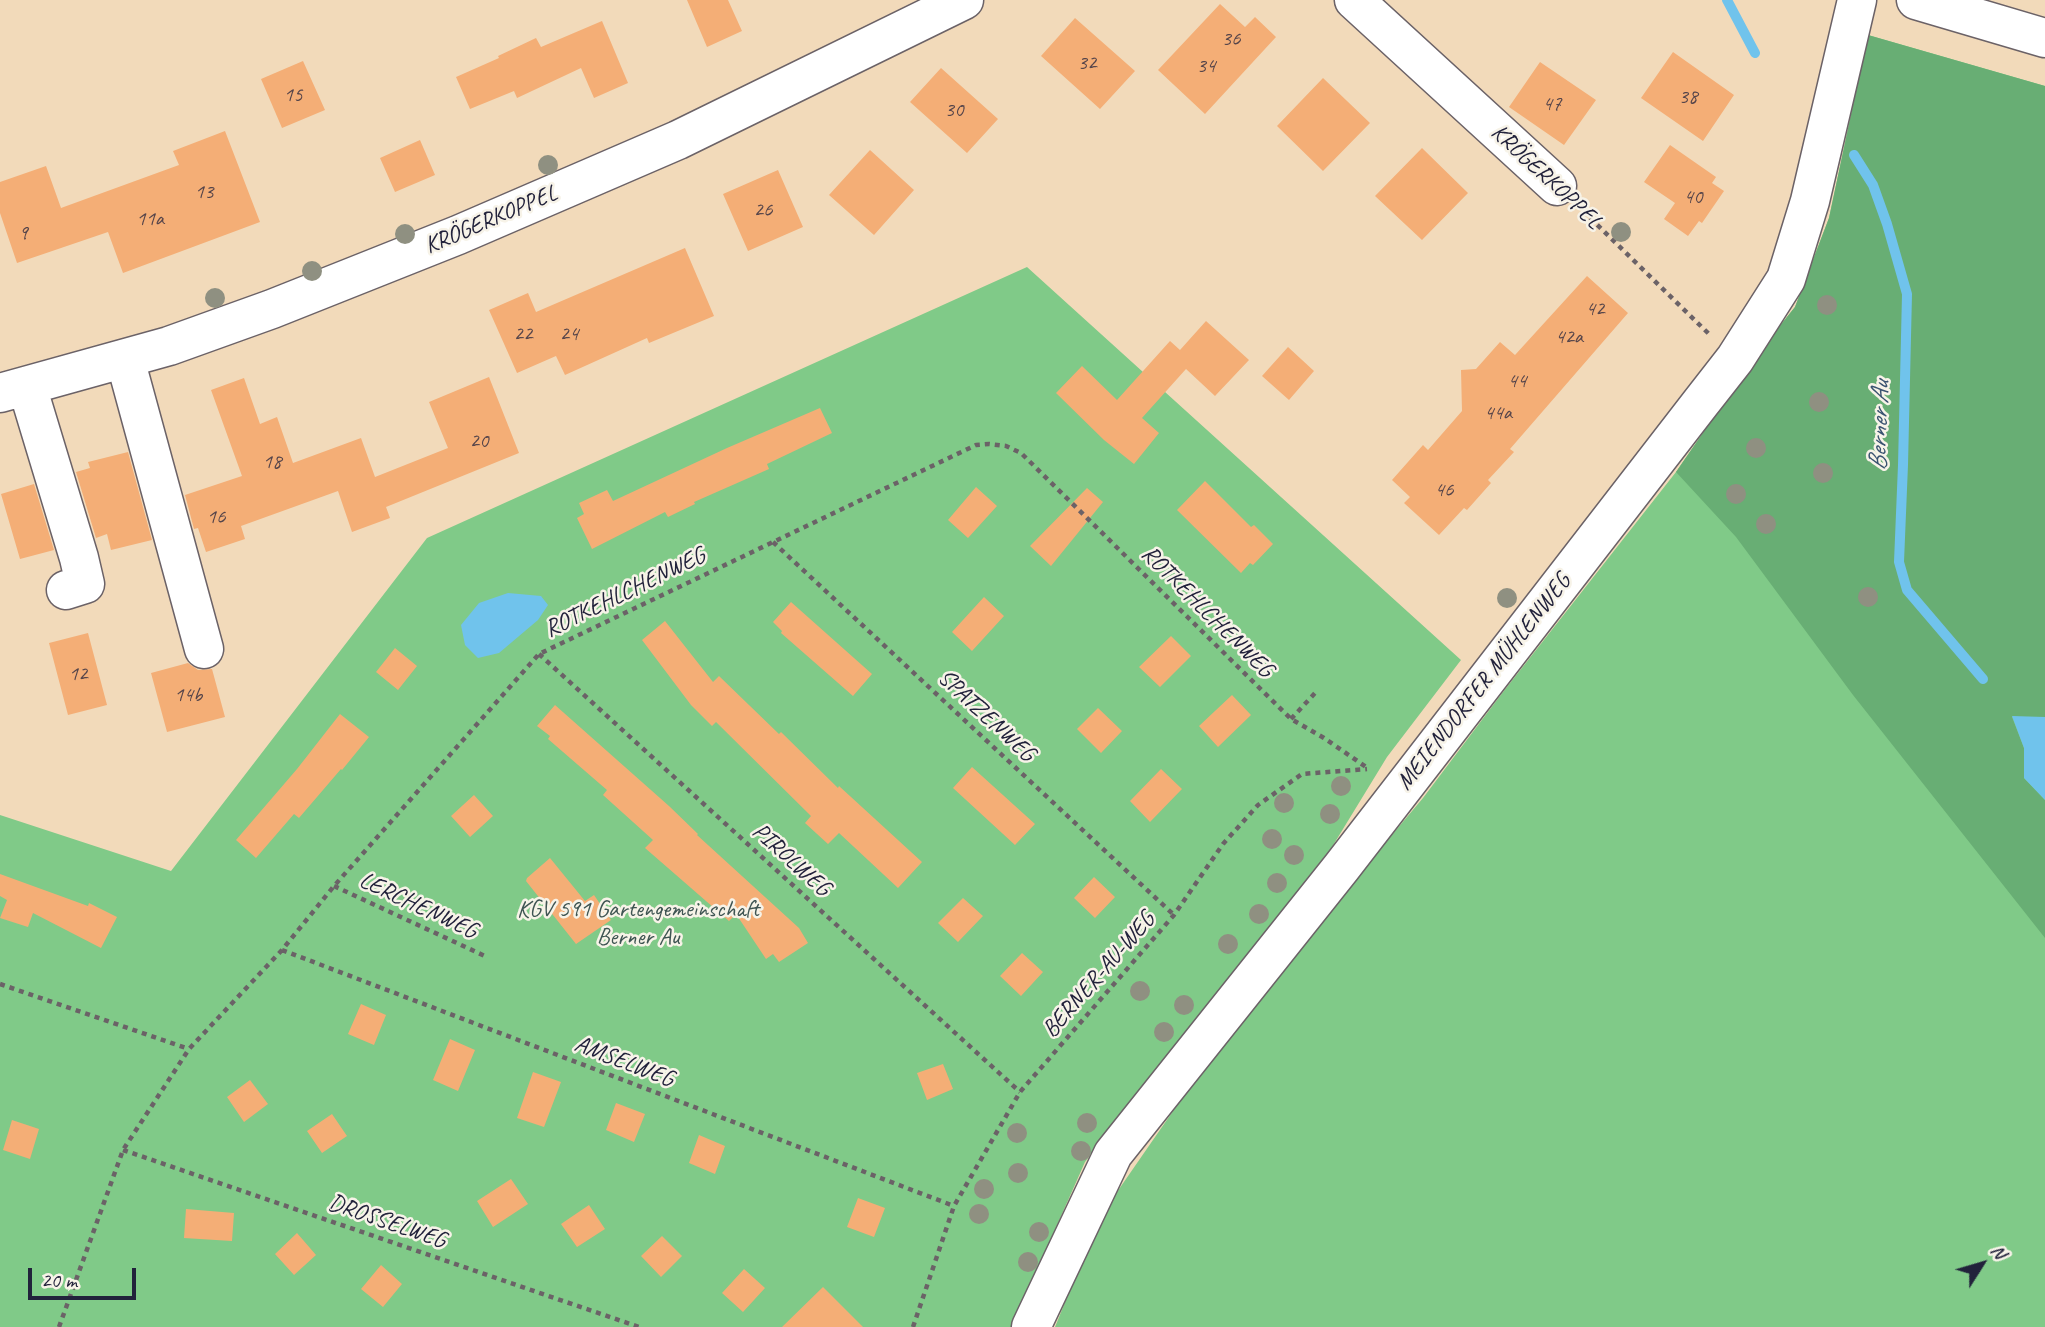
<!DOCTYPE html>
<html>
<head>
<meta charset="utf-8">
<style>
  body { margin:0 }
  #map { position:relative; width:2045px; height:1327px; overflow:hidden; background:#f2daba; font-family:Caveat,sans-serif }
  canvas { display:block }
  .north { position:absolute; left:1947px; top:1229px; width:70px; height:70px; -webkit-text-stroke:5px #f7f3e8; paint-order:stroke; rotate:53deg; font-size:19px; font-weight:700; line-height:28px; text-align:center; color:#22223b }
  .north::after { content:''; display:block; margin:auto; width:24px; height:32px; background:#22223b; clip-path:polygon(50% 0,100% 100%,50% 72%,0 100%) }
  .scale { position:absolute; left:28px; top:1268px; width:108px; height:32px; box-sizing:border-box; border:4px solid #22223b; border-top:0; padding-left:9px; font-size:21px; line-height:24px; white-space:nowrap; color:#22223b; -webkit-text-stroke:5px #f7f3e8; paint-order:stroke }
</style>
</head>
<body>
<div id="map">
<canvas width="2045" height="1327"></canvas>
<div class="north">N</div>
<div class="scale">20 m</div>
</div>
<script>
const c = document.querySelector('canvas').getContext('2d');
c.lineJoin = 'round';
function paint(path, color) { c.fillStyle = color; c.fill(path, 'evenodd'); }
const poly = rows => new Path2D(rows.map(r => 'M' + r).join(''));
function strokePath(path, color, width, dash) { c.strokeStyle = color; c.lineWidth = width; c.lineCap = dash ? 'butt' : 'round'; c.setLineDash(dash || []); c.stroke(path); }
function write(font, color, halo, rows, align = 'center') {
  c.font = font + ' Caveat,sans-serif'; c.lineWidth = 5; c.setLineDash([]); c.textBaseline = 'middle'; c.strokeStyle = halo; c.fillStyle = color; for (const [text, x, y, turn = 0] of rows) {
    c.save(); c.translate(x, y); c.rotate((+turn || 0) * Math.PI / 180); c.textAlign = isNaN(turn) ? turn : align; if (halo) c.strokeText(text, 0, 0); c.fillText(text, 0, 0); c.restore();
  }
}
paint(poly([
  [1868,35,2045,86,2045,1327,1055,1327,1099,1218,1236,1020,1423,798,1503,692,1676,472,1758,353,1795,307,1829,218],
  [1027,267,1461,660,1387,757,1332,847,1085,1162,1012,1327,0,1327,0,815,171,871,427,538]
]), '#80ca88');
paint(poly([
  [1868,35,2045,86,2045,717,2012,717,2024,748,2024,778,2045,800,2045,938,1853,695,1736,537,1676,472,1758,353,1795,307,1829,218]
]), '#68ae74');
paint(poly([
  [508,593,541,596,548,605,538,620,499,653,478,658,465,645,461,625,479,603],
  [2012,716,2045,717,2045,800,2024,778,2024,748]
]), '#70c3ec');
strokePath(poly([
  [1727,0,1755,53],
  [1854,155,1873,185,1887,224,1907,294,1903,465,1899,562,1907,590,1983,679]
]), '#70c3ec', 10);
paint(poly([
  [687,0,728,0,742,31,707,47],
  [1220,4,1245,27,1255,17,1276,37,1205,114,1158,70],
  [1075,18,1135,71,1100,109,1041,56],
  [602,21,628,83,594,98,581,68,517,98,514,91,470,109,456,77,499,58,498,56,536,38,541,47],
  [1673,52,1734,95,1703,141,1641,98],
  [303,61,325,110,282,128,261,79],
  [1540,62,1596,100,1564,145,1509,107],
  [941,68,998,119,967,153,910,102],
  [1323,78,1370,123,1323,171,1277,126],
  [225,131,260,222,123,273,108,232,17,263,0,213,0,182,46,166,61,208,179,165,173,151],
  [420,140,435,175,395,192,380,158],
  [1670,145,1716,177,1712,183,1724,191,1702,223,1699,221,1688,236,1664,219,1675,203,1644,182],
  [1422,148,1468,193,1422,240,1375,196],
  [870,150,914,190,874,235,829,195],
  [778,170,803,227,748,251,723,194],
  [685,248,714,316,649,343,647,338,565,375,556,356,517,373,489,310,528,293,536,312],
  [1587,276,1628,313,1510,449,1514,452,1488,480,1491,483,1467,510,1464,508,1439,535,1404,503,1410,497,1392,480,1423,445,1428,450,1462,411,1461,370,1476,369,1500,342,1515,355],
  [1206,321,1249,360,1215,396,1186,369,1142,418,1159,433,1134,464,1104,440,1056,393,1082,366,1117,400,1170,341,1180,350],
  [1288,347,1314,371,1289,400,1262,376],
  [489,377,519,453,386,507,390,518,352,532,338,491,241,526,245,539,206,552,198,528,194,529,185,495,242,476,211,390,244,378,260,424,277,417,293,463,361,438,375,477,448,448,429,402],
  [820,408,832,433,767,464,769,469,694,502,695,504,668,517,665,512,592,549,577,518,584,514,579,503,607,490,613,501,727,448],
  [128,452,152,540,111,550,107,534,96,538,76,472,90,468,88,462],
  [1205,481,1251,527,1254,525,1273,544,1253,565,1250,563,1241,573,1177,510],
  [34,484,54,550,20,559,1,494],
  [976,487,997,506,968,538,948,520],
  [1087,488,1103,502,1051,566,1030,546],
  [984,597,1004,616,972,651,952,632],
  [791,602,872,674,853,696,781,633,782,631,773,622],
  [665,621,713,682,719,676,779,734,781,732,838,788,839,786,922,862,898,888,839,833,828,844,805,823,811,816,716,722,712,726,691,705,642,640],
  [88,633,107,705,68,715,49,643],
  [1171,636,1191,656,1160,687,1139,667],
  [395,648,417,666,398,690,376,672],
  [188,663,198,670,212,669,225,717,167,732,151,673],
  [1232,695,1251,715,1218,747,1199,726],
  [555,705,669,806,698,834,697,835,799,928,808,943,779,962,773,954,766,959,736,914,729,921,645,848,653,840,603,795,607,790,548,739,550,736,537,726],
  [1098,708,1122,731,1101,753,1077,729],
  [340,714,369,737,342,770,341,769,299,818,294,814,256,858,236,840,297,769],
  [972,767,1035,824,1015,845,953,788],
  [1161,769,1182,789,1150,822,1130,801],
  [474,795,493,816,470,837,451,816],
  [550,858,585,901,594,895,611,920,576,944,526,881,527,878],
  [0,874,88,906,89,903,117,917,101,948,33,913,28,927,0,918,7,900,0,896],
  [1094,877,1115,897,1095,918,1074,898],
  [963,898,983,916,958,942,938,923],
  [1022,953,1043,972,1021,996,1000,976],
  [361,1004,386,1015,374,1045,348,1034],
  [450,1039,475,1050,458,1091,433,1080],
  [943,1064,953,1089,927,1100,917,1073],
  [533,1072,561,1082,544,1127,517,1118],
  [250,1080,268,1104,244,1122,227,1097],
  [616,1103,645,1114,634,1142,606,1130],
  [332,1114,347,1136,322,1153,307,1131],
  [12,1120,39,1129,30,1159,3,1150],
  [699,1135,725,1146,715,1174,689,1163],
  [511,1179,528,1204,493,1227,477,1201],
  [858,1198,885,1208,874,1237,847,1227],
  [589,1205,605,1229,577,1247,561,1224],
  [186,1209,234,1213,232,1241,184,1238],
  [297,1233,316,1255,294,1275,275,1254],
  [662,1236,682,1256,661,1277,641,1256],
  [381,1265,402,1284,383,1307,361,1289],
  [744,1269,765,1288,743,1312,722,1293],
  [823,1287,863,1327,782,1327]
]), '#f4ae76');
const minor = poly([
  [1354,0,1557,186],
  [1916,0,2045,38],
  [125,359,204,649],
  [27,386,79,558,85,584,66,590],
  [0,393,169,346,272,309,458,235,678,140,964,0],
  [1031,1327,1113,1154,1341,868,1699,405,1735,359,1786,279,1810,201,1857,0]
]);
strokePath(minor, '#6b6267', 41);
strokePath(poly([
  [1583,211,1709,334],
  [773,542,1174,915],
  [539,654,1020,1092],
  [1291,719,1316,692],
  [334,886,487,957],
  [282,950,954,1206],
  [0,984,189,1049],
  [123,1150,639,1327],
  [59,1327,123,1150,189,1049,282,950,334,886,539,654,976,445,989,444,1006,446,1021,453,1291,719,1324,738,1369,769],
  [913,1327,954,1206,1020,1092,1174,915,1223,844,1258,805,1302,774,1367,769]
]), '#6b6267', 4.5, [5, 5]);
strokePath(minor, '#fff', 38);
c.fillStyle = '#8f9081';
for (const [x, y] of [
  [548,165],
  [1621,232],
  [405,234],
  [312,271],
  [215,298],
  [1827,305],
  [1819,402],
  [1756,448],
  [1823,473],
  [1736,494],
  [1766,524],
  [1868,597],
  [1507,598],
  [1341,786],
  [1284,803],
  [1330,814],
  [1272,839],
  [1294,855],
  [1277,883],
  [1259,914],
  [1228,944],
  [1140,991],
  [1184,1005],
  [1164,1032],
  [1087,1123],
  [1017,1133],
  [1081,1151],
  [1018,1173],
  [984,1189],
  [979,1214],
  [1039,1232],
  [1028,1262]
]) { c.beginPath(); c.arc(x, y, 10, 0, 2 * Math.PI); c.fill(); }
write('21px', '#56454a', null, [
  ["36",1231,39],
  ["32",1087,63],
  ["34",1206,66],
  ["15",293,95],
  ["38",1688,97],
  ["47",1552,104],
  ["30",954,110],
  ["13",204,192],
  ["40",1693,197],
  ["26",763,210],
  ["11a",150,219],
  ["9",23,233],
  ["42",1595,309],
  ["22",523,334],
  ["24",569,334],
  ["42a",1569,337],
  ["44",1517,381],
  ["44a",1498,413],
  ["20",479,441],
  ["18",272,462],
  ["46",1444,490],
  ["16",216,517],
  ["12",78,674],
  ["14b",188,695]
]);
write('24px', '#22223b', '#f7f3e8', [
  ["KRÖGERKOPPEL",1546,177,43],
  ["KRÖGERKOPPEL",491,220,-23],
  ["ROTKEHLCHENWEG",625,593,-26],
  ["ROTKEHLCHENWEG",1207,612,45],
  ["MEIENDORFER MÜHLENWEG",1484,682,-52],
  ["SPATZENWEG",986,716,43],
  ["PIROLWEG",791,860,42],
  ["LERCHENWEG",418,906,25],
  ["BERNER-AU-WEG",1099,975,-49],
  ["AMSELWEG",624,1062,21],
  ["DROSSELWEG",387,1222,19]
]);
write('24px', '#3e5452', '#f7f3e8', [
  ["KGV 591 Gartengemeinschaft",638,910],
  ["Berner Au",638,938]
]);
write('italic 26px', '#395270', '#f7f3e8', [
  ["Berner Au",1880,426,-88]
]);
</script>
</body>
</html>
